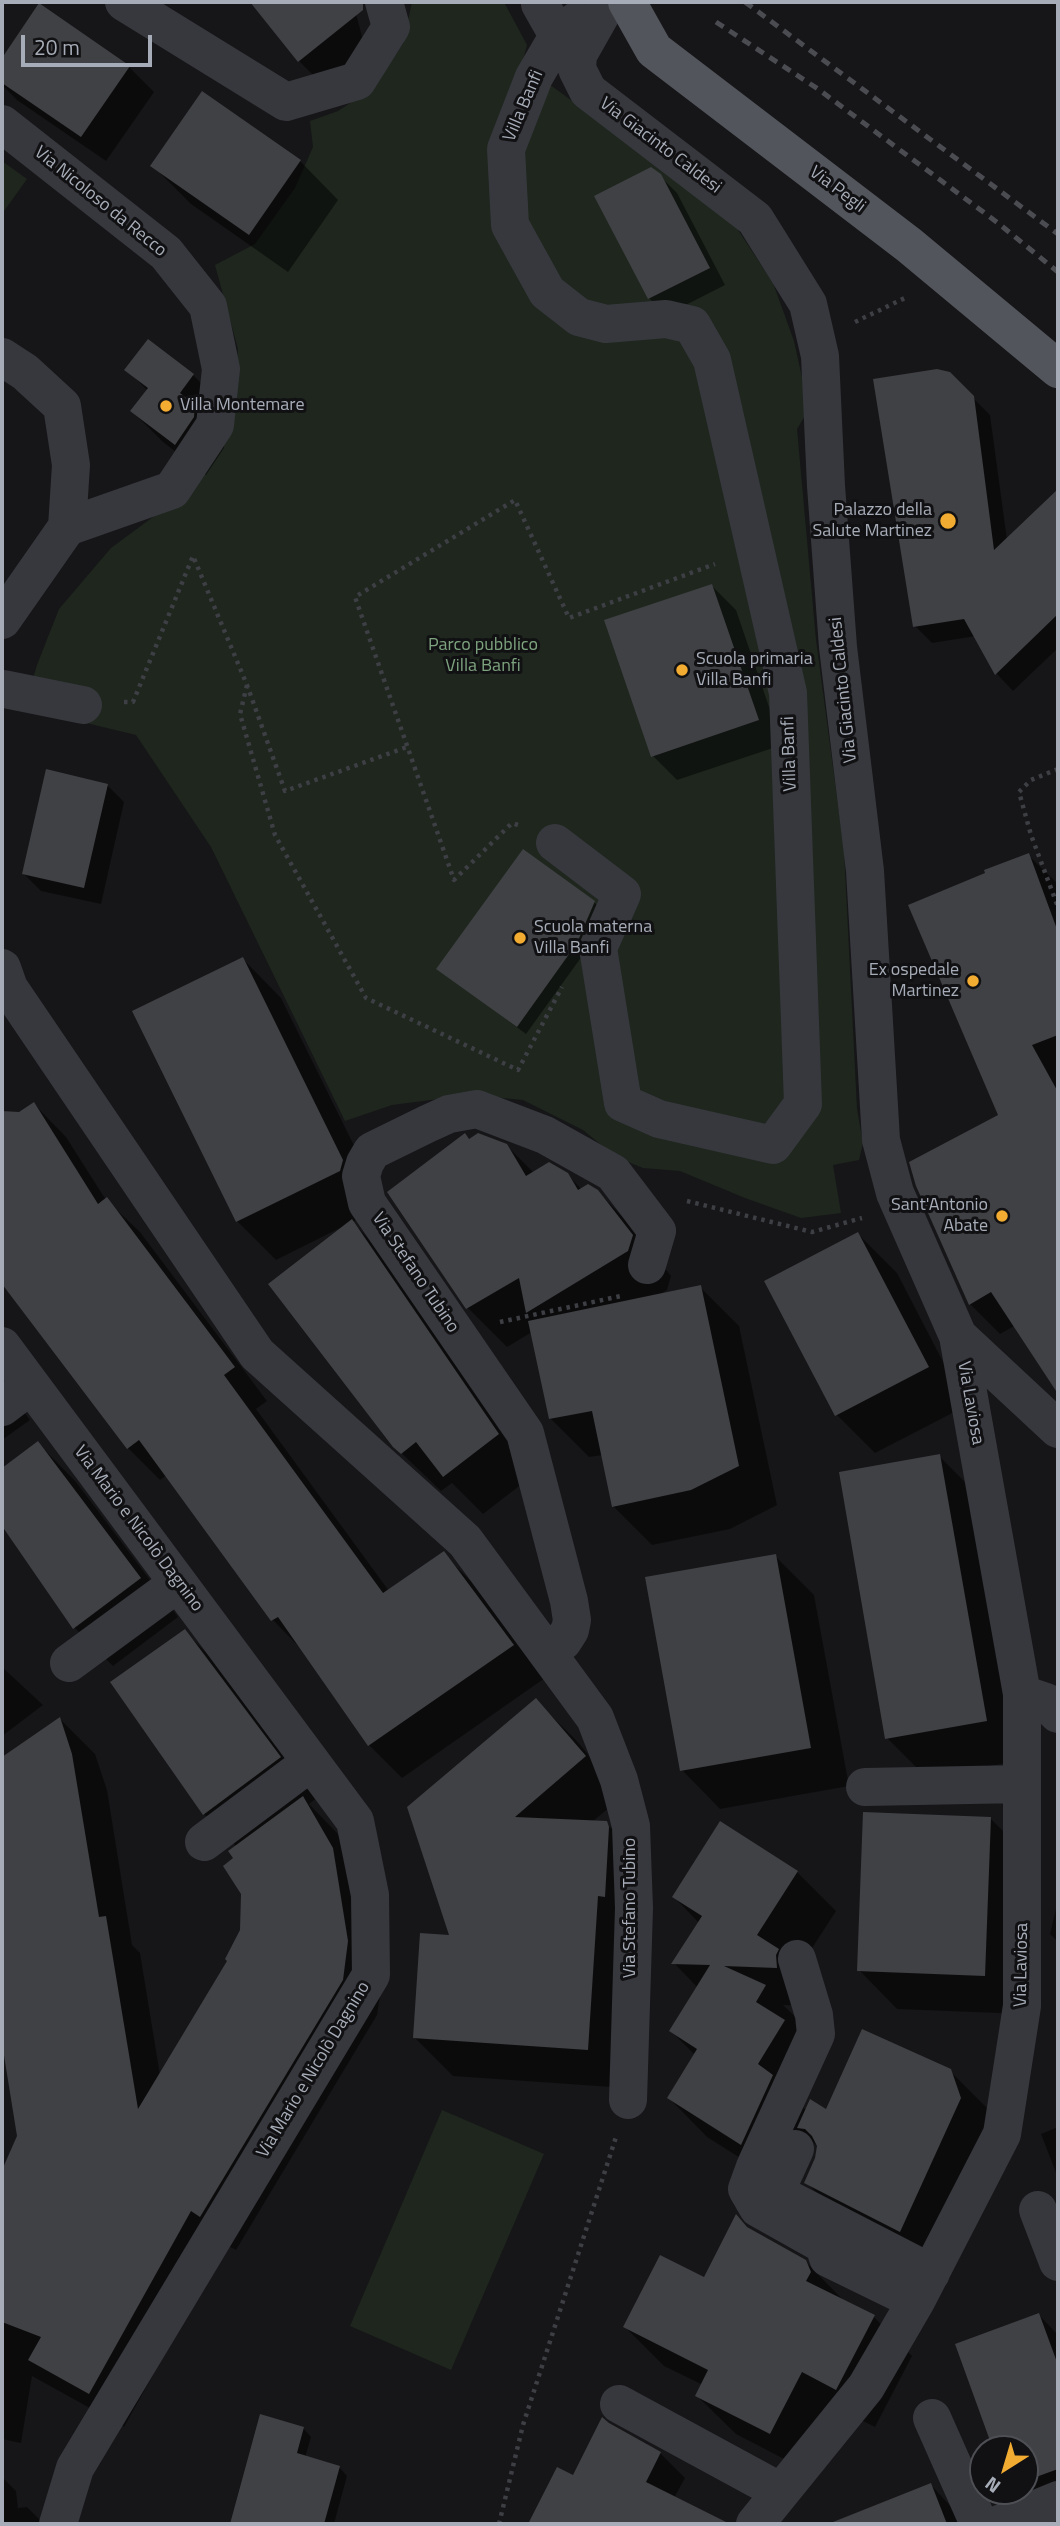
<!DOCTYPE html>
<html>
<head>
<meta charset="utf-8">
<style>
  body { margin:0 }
  #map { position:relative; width:1060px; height:2526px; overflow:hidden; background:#161618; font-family:"Titillium Web",sans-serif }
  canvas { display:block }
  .frame { position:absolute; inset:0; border:4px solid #a7adb8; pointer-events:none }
  .north { position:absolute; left:969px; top:2435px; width:70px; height:70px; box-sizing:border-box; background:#111113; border:2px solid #4d4f55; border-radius:50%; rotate:217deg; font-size:19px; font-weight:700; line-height:28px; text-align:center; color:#a7adb8 }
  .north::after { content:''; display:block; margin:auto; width:24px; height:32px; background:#f3ac32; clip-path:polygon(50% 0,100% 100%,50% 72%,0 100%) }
  .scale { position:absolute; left:21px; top:35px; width:131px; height:32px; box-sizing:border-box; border:4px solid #a7adb8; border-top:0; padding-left:9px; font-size:21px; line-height:24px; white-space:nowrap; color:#a7adb8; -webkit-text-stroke:5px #111113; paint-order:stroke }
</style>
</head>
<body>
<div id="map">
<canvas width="1060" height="2526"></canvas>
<div class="frame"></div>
<div class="north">N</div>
<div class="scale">20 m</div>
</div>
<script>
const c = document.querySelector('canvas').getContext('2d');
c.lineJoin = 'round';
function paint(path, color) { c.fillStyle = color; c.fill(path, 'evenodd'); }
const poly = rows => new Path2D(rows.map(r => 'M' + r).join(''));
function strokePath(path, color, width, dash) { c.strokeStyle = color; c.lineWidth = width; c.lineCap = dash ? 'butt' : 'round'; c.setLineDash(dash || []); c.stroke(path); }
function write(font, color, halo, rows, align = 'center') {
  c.font = font + ' "Titillium Web",sans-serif'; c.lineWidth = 6; c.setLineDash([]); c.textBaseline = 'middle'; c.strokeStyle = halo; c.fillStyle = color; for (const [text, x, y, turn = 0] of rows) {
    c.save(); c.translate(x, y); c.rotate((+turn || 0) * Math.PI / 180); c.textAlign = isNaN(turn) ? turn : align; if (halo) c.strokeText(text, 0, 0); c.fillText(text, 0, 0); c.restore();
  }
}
paint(poly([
  [412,2,504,2,527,45,521,67,553,87,727,213,773,283,794,341,809,409,797,429,816,640,844,850,857,1109,863,1143,859,1160,833,1165,841,1213,801,1218,745,1198,680,1171,643,1168,616,1157,583,1130,523,1100,470,1095,392,1105,345,1121,211,847,136,735,24,708,37,665,59,609,111,548,172,503,232,416,238,349,215,265,255,244,295,188,313,147,310,121,338,111,364,94,386,69,403,44],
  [2,161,27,179,2,214],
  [442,2110,544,2154,451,2370,350,2326]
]), '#1e261e');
paint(poly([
  [252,2,353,2,366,52,324,86,299,61],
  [39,6,129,67,154,92,106,161,17,100,2,85,2,61],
  [300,161,338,200,288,272,191,204,153,166],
  [660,176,677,193,725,285,666,315,649,298],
  [127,370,193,375,223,405,224,448,206,475,163,442,132,411,148,391],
  [949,374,990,415,1007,540,1058,491,1058,648,1013,691,997,674,976,636,932,643,915,626],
  [712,586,736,610,782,745,677,780,653,756],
  [107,785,124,802,101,904,41,891,24,874],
  [1028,855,1058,884,1058,1388,1016,1325,1000,1334,970,1304,1000,1115],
  [594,902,602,911,585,952,526,1034,439,969],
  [243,959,281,998,381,1200,378,1210,352,1222,390,1260,536,1473,483,1514,452,1483,441,1491,394,1446,340,1228,276,1260,237,1221],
  [34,1104,66,1137,106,1200,140,1232,267,1401,256,1409,389,1591,443,1554,476,1586,545,1678,402,1778,369,1745,304,1652,273,1620,167,1475,160,1480,128,1448,2,1281,2,1113,20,1114],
  [468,1141,506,1145,534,1173,567,1174,582,1190,597,1191,637,1231,671,1276,667,1290,657,1296,700,1287,739,1326,777,1505,730,1529,652,1545,613,1506,603,1455,589,1457,550,1418,532,1332,507,1347,468,1308,389,1193],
  [858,1234,897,1273,966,1406,875,1453,837,1415],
  [2,1382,30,1420,2,1440],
  [38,1443,76,1482,178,1617,113,1666,75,1628,2,1523,2,1470],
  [939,1456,978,1495,1025,1760,926,1777,887,1738],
  [775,1556,814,1595,849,1786,720,1809,682,1770],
  [185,1632,224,1670,318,1797,309,1804,337,1833,367,1884,383,1977,377,2015,236,2250,226,2245,124,2427,32,2376,21,2443,2,2439,2,2174,19,2136,2,2032,2,1760,60,1719,95,1754,107,1790,132,1945,140,1953,160,2075,229,1961,242,1930,243,1894,235,1859,237,1847,204,1814,113,1682],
  [2,1667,43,1705,2,1736],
  [536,1701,575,1739,623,1796,592,1822,606,1823,645,1862,626,2088,453,2076,414,2037],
  [990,1818,1029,1857,1023,2014,897,2009,859,1970],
  [797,1872,836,1911,798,1970,815,2006,783,2005,804,2025,797,2101,807,2111,827,2111,950,2071,989,2110,939,2270,845,2221,806,2182,817,2159,818,2147,803,2132,780,2183,707,2137,669,2098,696,2056,671,2031,698,1988,674,1963,699,1923,674,1897],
  [1058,1900,1058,1942,1050,1934],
  [1058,2127,1058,2178,1041,2134],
  [751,2231,805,2261,844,2301,874,2317,912,2356,875,2427,841,2410,809,2472,736,2434,697,2396,703,2385,664,2366,625,2327,705,2280],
  [1039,2315,1058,2335,1058,2516,1044,2522,1013,2491,1025,2491,1025,2449,995,2449],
  [262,2417,303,2428,311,2437,305,2458,339,2467,347,2476,334,2524,232,2524],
  [660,2453,685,2478,674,2498,723,2524,530,2524,558,2470,574,2478],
  [2,2477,16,2491,18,2508,27,2507,44,2524,2,2524],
  [931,2485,967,2524,840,2524,839,2521]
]), '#0007');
paint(poly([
  [250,2,363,2,363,10,298,62],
  [39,3,130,66,81,137,2,83,2,58],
  [202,91,301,160,249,235,150,166],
  [651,167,661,174,710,268,648,299,594,196],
  [148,339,194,374,180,393,195,405,194,417,175,445,130,411,148,388,124,370],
  [937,369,950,372,974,396,994,550,1058,489,1058,614,995,675,964,619,913,627,873,379],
  [712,584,759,720,651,757,604,620],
  [46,769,108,784,84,888,22,874],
  [523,849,595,901,577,943,517,1027,436,969],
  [1029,853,1058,932,1058,1035,1032,1045,1058,1092,1058,1394,991,1292,969,1305,916,1186,909,1162,998,1115,908,905,985,873,984,870],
  [243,957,343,1160,340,1171,236,1222,132,1011],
  [34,1102,98,1204,107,1197,235,1367,224,1375,383,1593,444,1551,514,1645,368,1746,278,1617,271,1621,139,1440,127,1449,2,1284,2,1111,19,1112],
  [465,1133,469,1139,478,1133,507,1144,526,1176,549,1162,568,1173,578,1190,588,1184,598,1190,633,1235,628,1251,526,1313,519,1278,466,1309,387,1192],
  [352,1219,499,1434,443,1477,416,1442,401,1454,393,1447,268,1284],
  [858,1232,929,1367,835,1416,764,1281],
  [701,1285,739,1466,691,1490,612,1507,592,1411,549,1419,528,1321],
  [38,1441,141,1578,73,1629,2,1526,2,1468],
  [940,1454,987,1721,885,1739,839,1472],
  [776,1554,811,1748,680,1771,645,1577],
  [185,1629,281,1757,203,1815,110,1682],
  [536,1698,586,1756,515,1817,607,1821,609,1827,605,1897,598,1896,588,2050,413,2038,420,1933,449,1935,407,1807],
  [60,1717,72,1754,99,1917,106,1916,138,2109,227,1961,225,1959,240,1930,241,1894,223,1866,233,1858,228,1851,303,1796,333,1848,348,1941,343,1980,200,2217,191,2211,89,2394,28,2360,41,2337,2,2322,2,2170,17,2136,2,2043,2,1757],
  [863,1812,991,1817,985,1976,857,1971],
  [720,1821,798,1871,757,1935,779,1949,776,1955,777,1968,724,1966,766,1985,756,2002,785,2020,758,2064,773,2075,741,2145,667,2098,697,2049,669,2031,710,1965,671,1964,702,1916,672,1897],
  [862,2029,951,2069,961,2098,900,2232,804,2183,815,2158,817,2146,812,2136,805,2129,797,2128,810,2099,826,2109],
  [736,2214,747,2227,806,2260,811,2272,806,2281,875,2315,836,2390,802,2372,770,2434,695,2396,708,2370,623,2327,660,2255,704,2277],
  [1039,2313,1058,2365,1058,2469,1025,2481,1025,2449,993,2449,955,2344],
  [260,2414,304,2427,297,2453,340,2466,324,2524,230,2524],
  [602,2417,609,2423,661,2452,646,2482,730,2524,528,2524,557,2467,573,2475],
  [931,2483,947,2524,833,2524,833,2522]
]), '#404145');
strokePath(poly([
  [855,322,907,297],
  [247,685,240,714,275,835,366,998,518,1070,562,987],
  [124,702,133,702,193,556,247,685,285,791,407,747],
  [1058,769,1031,780,1019,792,1031,835,1058,907],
  [518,825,512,823,454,880,355,597,515,500,569,618,715,564],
  [687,1201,812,1232,862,1218],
  [500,1322,621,1296],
  [499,2524,523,2425,616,2137]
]), '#3d3f44', 4.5, [3.5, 5]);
strokePath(poly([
  [124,2,286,102,357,81,391,27,384,2],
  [608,2,578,55,577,69,588,91,755,219,808,304,820,356,826,486,838,647,865,871,881,1140,895,1193,958,1336,1058,1429],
  [540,4,570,57],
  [2,124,166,253,208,306,221,369,215,425,172,490,67,527],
  [2,357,25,372,62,406,71,465,67,527,2,620],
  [4,689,83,705],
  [555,843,622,894,598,948,623,1103,659,1119,773,1145,803,1104,788,693,712,360,692,325,666,319,606,324,579,317,547,292,510,225,506,149,534,77,558,36,576,21],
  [2,968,9,988,257,1354,465,1541,595,1718,619,1780,631,1826,634,1908,628,2100],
  [2,1346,355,1821,370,1895,371,1975,75,2468,58,2524],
  [2,1407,31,1385],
  [549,1653,563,1641,570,1630,572,1620,569,1601,525,1433,367,1203,361,1176,365,1163,372,1151,427,1124,449,1114,477,1109,545,1135,613,1173,657,1231,647,1265],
  [69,1663,178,1583],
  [1022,1694,1046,1702,1058,1714],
  [865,1787,1022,1784],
  [204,1842,311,1762],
  [797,1959,814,2015,816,2034,755,2167,747,2189,758,2208,824,2245,828,2258,916,2301],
  [795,2149,779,2184,778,2194,931,2273],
  [1038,2210,1058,2262],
  [619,2404,781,2492],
  [932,2418,979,2524],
  [755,2524,866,2387,916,2301,1002,2134,1022,2006,1022,1694,958,1336],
  [999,2524,1058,2500]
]), '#37383d', 38);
strokePath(poly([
  [627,2,654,50,909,245,1058,369]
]), '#52555c', 38);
strokePath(poly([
  [745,2,1058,234],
  [716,22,818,89,998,223,1058,272]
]), '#4a4c52', 5, [9, 7]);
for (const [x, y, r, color] of [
  [166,406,7,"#f3ac32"],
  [948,521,9,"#f3ac32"],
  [682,670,7,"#f3ac32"],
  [520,938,7,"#f3ac32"],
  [973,981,7,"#f3ac32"],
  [1002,1216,7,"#f3ac32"]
]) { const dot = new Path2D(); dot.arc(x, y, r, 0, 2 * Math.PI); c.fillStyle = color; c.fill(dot); strokePath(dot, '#111113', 2.5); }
write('18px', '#a7adb8', '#111113', [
  ["Villa Banfi",524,106,-67],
  ["Via Giacinto Caldesi",660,146,37],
  ["Via Pegli",837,190,37],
  ["Via Nicoloso da Recco",100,202,39],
  ["Via Giacinto Caldesi",844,690,-96],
  ["Villa Banfi",790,754,-92],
  ["Via Stefano Tubino",415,1273,56],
  ["Via Laviosa",970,1403,80],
  ["Via Mario e Nicolò Dagnino",138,1529,53],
  ["Via Stefano Tubino",631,1908,-90],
  ["Via Laviosa",1022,1965,-89],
  ["Via Mario e Nicolò Dagnino",314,2070,-59]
]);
write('18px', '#a7adb8', '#111113', [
  ["Villa Montemare",180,406],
  ["Palazzo della",932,511,"right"],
  ["Salute Martinez",932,532,"right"],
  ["Scuola primaria",696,660],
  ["Villa Banfi",696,681],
  ["Scuola materna",534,928],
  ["Villa Banfi",534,949],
  ["Ex ospedale",959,971,"right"],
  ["Martinez",959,992,"right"],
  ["Sant'Antonio",988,1206,"right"],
  ["Abate",988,1227,"right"]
], 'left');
write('18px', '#7ea37f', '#111113', [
  ["Parco pubblico",483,646],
  ["Villa Banfi",483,667]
]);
</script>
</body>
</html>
